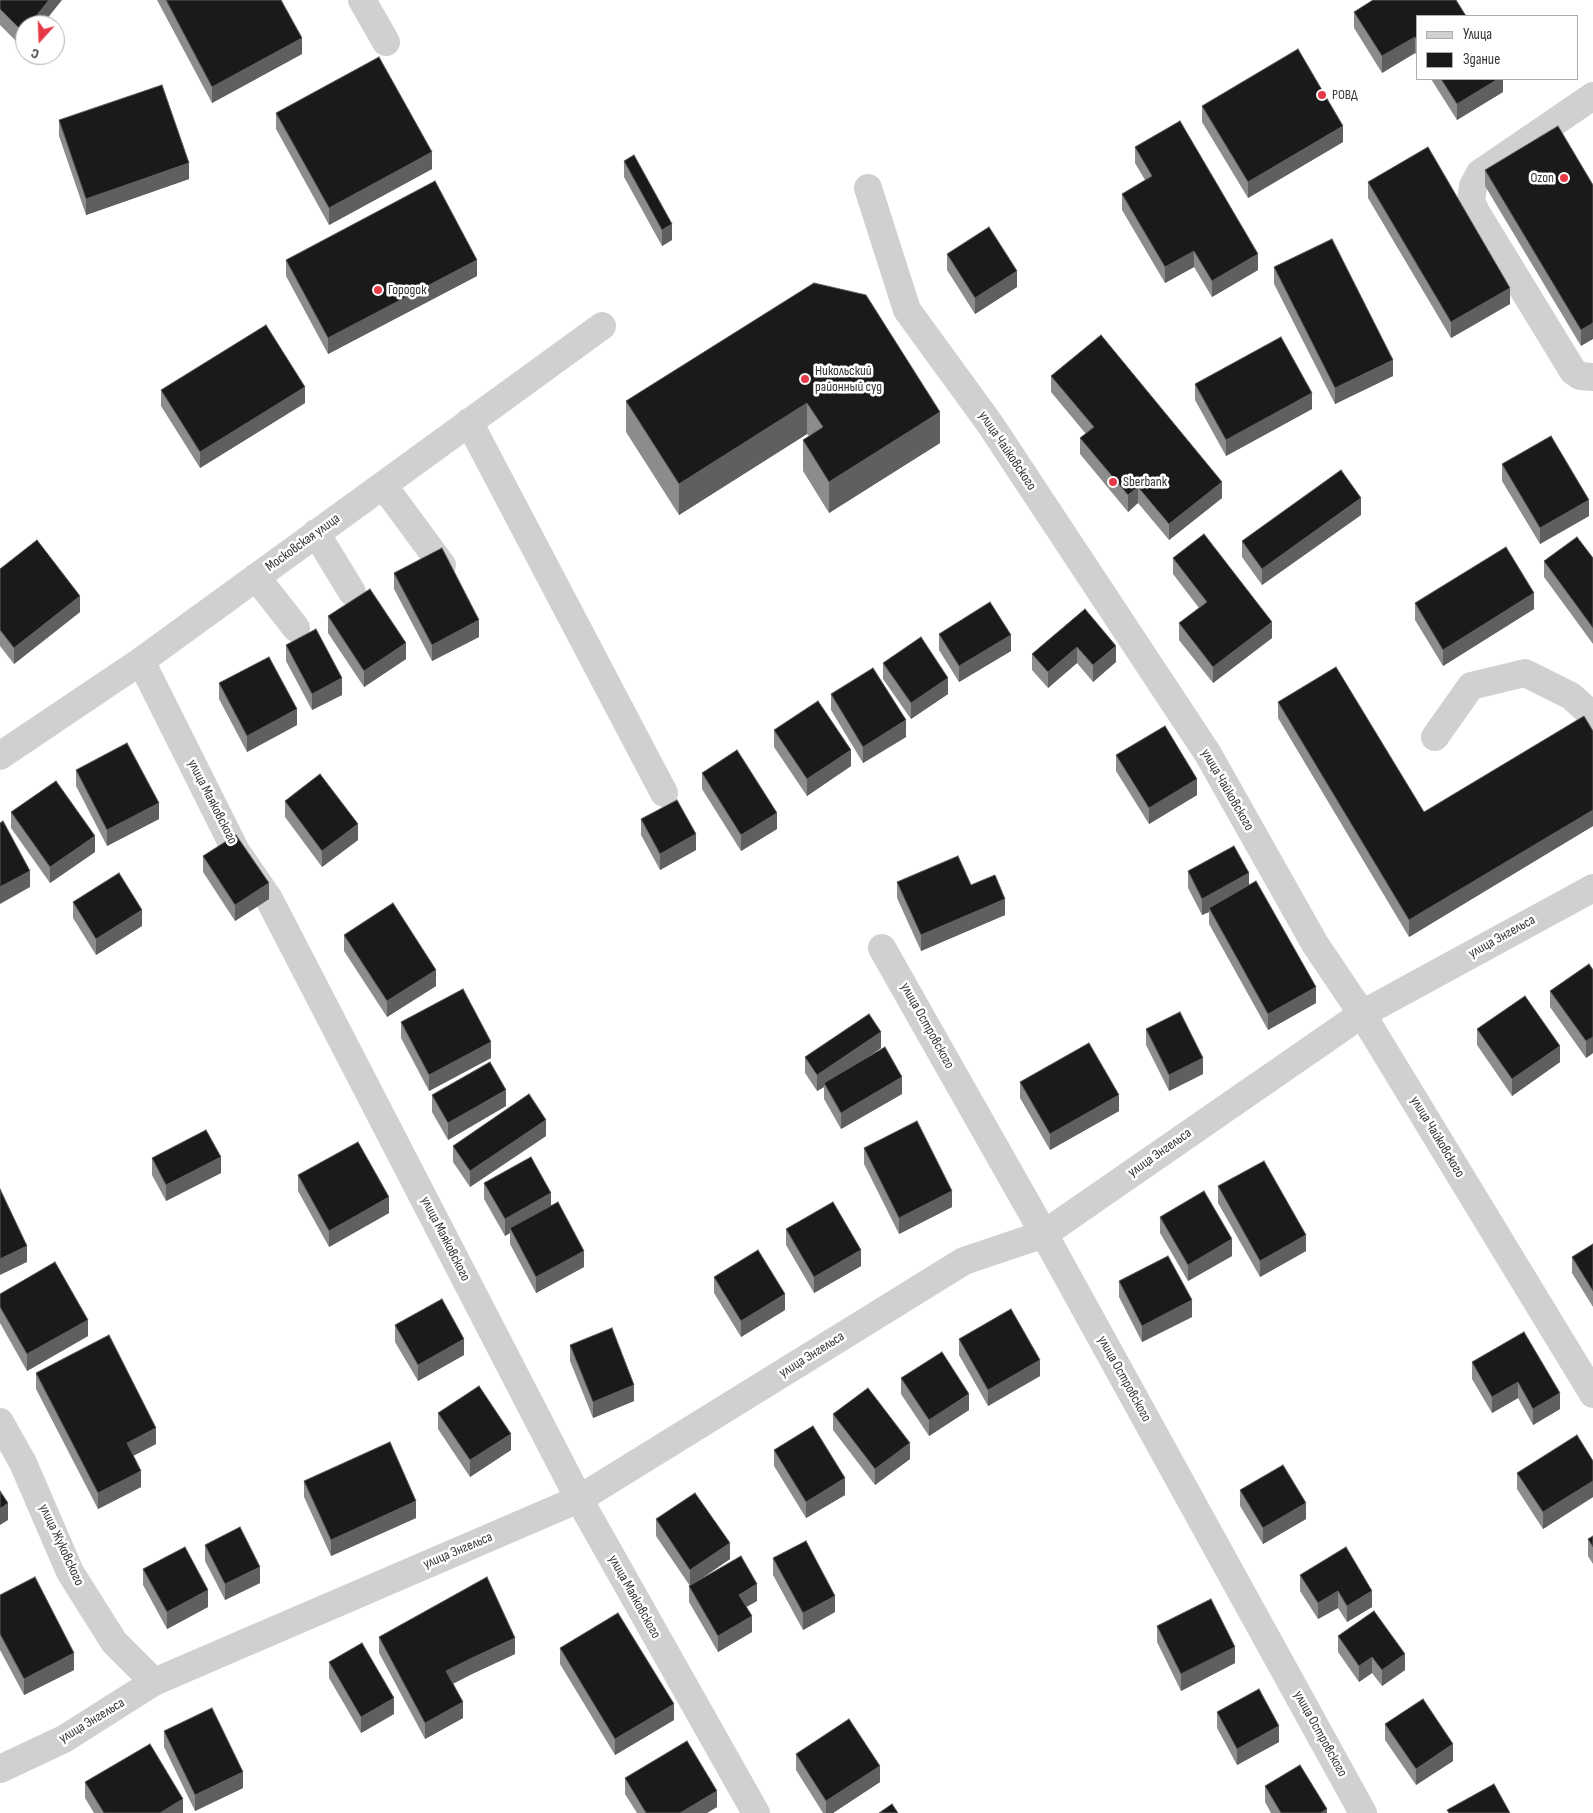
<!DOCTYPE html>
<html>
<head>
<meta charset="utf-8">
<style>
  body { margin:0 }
  #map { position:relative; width:1593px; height:1813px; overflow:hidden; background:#fff; font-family:"Sofia Sans Condensed",sans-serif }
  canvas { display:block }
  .legend { position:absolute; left:1416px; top:15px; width:162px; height:65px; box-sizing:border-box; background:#fff; border:1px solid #adadad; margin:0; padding:6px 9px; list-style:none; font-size:15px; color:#333 }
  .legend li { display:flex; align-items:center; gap:10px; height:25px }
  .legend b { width:25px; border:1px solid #adadad }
  .north { position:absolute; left:15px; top:15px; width:50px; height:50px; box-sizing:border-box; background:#fff; border:1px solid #adadad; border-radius:50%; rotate:200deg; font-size:14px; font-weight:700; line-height:20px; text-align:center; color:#333 }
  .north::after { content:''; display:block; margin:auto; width:18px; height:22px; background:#e63946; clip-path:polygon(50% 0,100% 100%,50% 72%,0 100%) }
</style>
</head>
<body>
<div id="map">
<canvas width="1593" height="1813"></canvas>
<ul class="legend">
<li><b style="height:6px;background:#d0d0d0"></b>Улица</li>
<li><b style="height:14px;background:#1a1a1a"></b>Здание</li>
</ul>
<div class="north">С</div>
</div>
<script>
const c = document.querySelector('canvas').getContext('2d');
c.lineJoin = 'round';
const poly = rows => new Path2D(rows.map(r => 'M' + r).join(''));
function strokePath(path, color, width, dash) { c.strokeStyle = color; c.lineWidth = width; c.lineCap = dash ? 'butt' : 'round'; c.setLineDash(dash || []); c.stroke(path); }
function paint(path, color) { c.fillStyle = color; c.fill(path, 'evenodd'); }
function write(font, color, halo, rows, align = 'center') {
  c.font = font + ' "Sofia Sans Condensed",sans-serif'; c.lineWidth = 5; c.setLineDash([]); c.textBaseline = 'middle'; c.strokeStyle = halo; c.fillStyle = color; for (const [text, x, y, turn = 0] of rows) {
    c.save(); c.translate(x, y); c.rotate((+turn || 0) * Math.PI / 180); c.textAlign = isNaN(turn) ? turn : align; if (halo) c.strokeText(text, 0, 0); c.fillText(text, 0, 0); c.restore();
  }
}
strokePath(poly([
  [362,0,386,42],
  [1593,96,1480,173,1473,186,1471,201,1476,212,1573,371,1580,376,1593,377],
  [868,188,907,310,990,424,1208,754,1315,944,1362,1014,1593,1394],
  [469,422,664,793],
  [383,485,442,565],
  [316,533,352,592],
  [256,577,296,628],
  [141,661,236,851,269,899,579,1499,756,1813],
  [1435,737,1471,686,1525,673,1571,696,1593,716],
  [0,756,141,661,602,326],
  [882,948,1044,1234,1363,1813],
  [0,1422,23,1463,70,1572,114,1642,154,1682],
  [0,1769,64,1739,154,1682,579,1499,964,1261,1044,1234,1362,1014,1593,888]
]), '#d0d0d0', 28);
paint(poly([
  [0,0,25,25,25,46,23,48,0,25],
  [157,0,281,0,302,54,212,103],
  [1354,12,1417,16,1417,56,1415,53,1382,73,1354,28],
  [1431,79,1503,79,1503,92,1457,120],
  [1202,106,1343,142,1248,198,1202,122],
  [276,113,432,169,329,225,276,129],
  [59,120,189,179,86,215,59,136],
  [1135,147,1258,270,1212,297,1194,267,1165,283,1122,210,1122,194,1145,180,1135,163],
  [624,161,672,240,662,246,624,177],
  [1485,170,1593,185,1581,346,1485,186],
  [1368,182,1510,304,1451,338,1368,198],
  [947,254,1017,287,975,314,947,270],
  [286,260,477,276,328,354,286,276],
  [1274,267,1393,376,1335,404,1274,284],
  [814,283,940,443,829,513,803,471,803,440,809,436,807,434,679,515,626,432,626,401],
  [1051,376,1222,498,1169,540,1138,503,1128,512,1080,454,1080,438,1086,434,1051,392],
  [1195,384,1312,409,1226,456,1195,400],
  [161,390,305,403,200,468,161,406],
  [1502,464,1589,516,1540,544,1502,481],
  [1361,515,1262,585,1242,557,1242,541],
  [1173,558,1272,638,1213,683,1179,640,1179,623,1199,608,1173,574],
  [1593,558,1593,644,1544,577,1544,561],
  [0,569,80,612,14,664,0,646],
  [394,573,479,637,432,661,394,589],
  [1415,603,1534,609,1443,666,1415,620],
  [1085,609,1116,662,1093,682,1077,663,1048,688,1032,670,1032,654],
  [328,616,406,659,364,687,328,633],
  [939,634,1011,651,959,682,939,650],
  [286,645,342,695,312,710,286,661],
  [883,663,948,694,911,719,883,679],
  [219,683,297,725,247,752,219,699],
  [831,694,906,737,863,763,831,710],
  [1278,702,1424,812,1593,731,1593,826,1409,937,1278,718],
  [774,730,851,766,807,796,774,747],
  [1116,755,1197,795,1149,824,1116,771],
  [76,770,159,819,107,846,76,786],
  [702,773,777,829,741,851,702,789],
  [285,801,358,840,322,867,285,817],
  [11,812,95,852,50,883,11,828],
  [641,819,696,850,660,870,641,835],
  [203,856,269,899,235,921,203,872],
  [1188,871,1249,885,1316,1003,1268,1030,1209,924,1209,912,1202,915,1188,888],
  [897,882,971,885,1005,915,921,951,897,898],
  [73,902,142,926,96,955,73,918],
  [344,935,436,986,387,1017,344,951],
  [1593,970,1593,1053,1586,1058,1550,1007,1550,991],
  [401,1022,491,1058,429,1091,401,1038],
  [1146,1029,1203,1074,1169,1091,1146,1045],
  [1477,1029,1560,1062,1512,1096,1477,1045],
  [881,1048,868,1057,902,1094,841,1129,824,1099,824,1087,817,1091,805,1073,805,1057],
  [1020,1082,1119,1111,1050,1150,1020,1098],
  [432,1095,506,1106,448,1140,432,1112],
  [546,1136,470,1187,453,1162,453,1146],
  [864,1148,952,1207,899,1234,864,1164],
  [152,1158,221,1173,166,1201,152,1175],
  [298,1175,389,1213,329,1247,298,1191],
  [484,1183,551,1205,584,1267,536,1293,510,1244,510,1233,505,1236,484,1199],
  [1218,1186,1306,1251,1260,1277,1218,1203],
  [1160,1217,1232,1256,1188,1281,1160,1233],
  [786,1229,861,1266,814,1293,786,1245],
  [1593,1244,1593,1307,1572,1273,1572,1257],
  [714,1277,785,1310,741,1337,714,1293],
  [1119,1281,1192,1317,1142,1342,1119,1297],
  [0,1294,88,1336,27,1371,0,1323],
  [395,1325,464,1355,418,1381,395,1342],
  [1524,1332,1560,1409,1533,1425,1518,1398,1492,1413,1472,1379,1472,1362],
  [959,1339,1040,1376,988,1406,959,1355],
  [570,1345,634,1401,593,1418,570,1361],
  [36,1373,156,1444,133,1456,141,1487,98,1509,36,1389],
  [901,1378,969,1410,929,1436,901,1394],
  [438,1413,511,1450,470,1477,438,1429],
  [833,1414,910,1459,875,1485,833,1430],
  [774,1450,845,1495,806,1518,774,1466],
  [1593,1461,1593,1497,1543,1529,1517,1489,1517,1473],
  [304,1481,416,1518,331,1556,304,1497],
  [1240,1490,1306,1519,1263,1544,1240,1506],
  [656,1519,730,1559,694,1584,757,1601,746,1607,752,1632,718,1652,689,1602,689,1586,690,1586,656,1536],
  [1593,1536,1593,1564,1588,1556,1588,1539],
  [205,1545,260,1583,225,1600,205,1561],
  [773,1558,835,1612,803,1630,773,1575],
  [143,1569,208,1607,167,1629,143,1585],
  [1300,1575,1372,1607,1347,1622,1338,1608,1318,1619,1300,1591],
  [0,1595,74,1670,24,1695,0,1650],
  [1157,1626,1235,1663,1181,1691,1157,1642],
  [1338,1636,1405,1670,1382,1686,1372,1673,1359,1682,1338,1652],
  [379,1637,515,1654,472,1674,453,1684,463,1718,425,1739,379,1653],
  [560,1648,674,1720,615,1755,560,1664],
  [329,1662,394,1714,361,1733,329,1678],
  [1217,1712,1279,1742,1237,1765,1217,1728],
  [1385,1724,1453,1761,1416,1785,1385,1740],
  [164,1731,243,1788,195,1811,164,1747],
  [796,1754,880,1782,833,1813,823,1813,796,1770],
  [625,1778,717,1807,707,1813,637,1813,625,1794],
  [85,1782,183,1813,94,1813,85,1798],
  [1265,1786,1327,1813,1271,1813,1265,1802]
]), '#8c8c8c');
paint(poly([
  [49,0,62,0,42,25,29,25],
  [25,29,25,46,23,48,23,32],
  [1415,37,1415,53,1382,73,1382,56],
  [302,38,302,54,212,103,212,87],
  [1498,79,1503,79,1503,92,1457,120,1457,104],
  [1343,126,1343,142,1248,198,1248,182],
  [432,152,432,169,329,225,329,208],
  [189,163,189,179,86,215,86,199],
  [672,224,672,240,662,246,662,230],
  [1194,251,1194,267,1165,283,1165,267],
  [1258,254,1258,270,1212,297,1212,281],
  [477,260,477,276,328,354,328,338],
  [1017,271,1017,287,975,314,975,298],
  [1510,288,1510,304,1451,338,1451,322],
  [1593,323,1593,339,1581,346,1581,330],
  [1393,360,1393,376,1335,404,1335,388],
  [305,387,305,403,200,468,200,452],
  [1312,393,1312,409,1226,456,1226,440],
  [807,403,807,434,679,515,679,484],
  [940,412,940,443,829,513,829,482],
  [1222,482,1222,498,1169,540,1169,524],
  [1138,487,1138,503,1128,512,1128,495],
  [1361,498,1361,515,1262,585,1262,569],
  [1589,500,1589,516,1540,544,1540,528],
  [1534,593,1534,609,1443,666,1443,650],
  [80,596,80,612,14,664,14,648],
  [479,620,479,637,432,661,432,645],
  [1272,622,1272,638,1213,683,1213,667],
  [1011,635,1011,651,959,682,959,666],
  [406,643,406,659,364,687,364,671],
  [1116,646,1116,662,1093,682,1093,665],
  [1077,647,1077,663,1048,688,1048,672],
  [342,678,342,695,312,710,312,694],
  [948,678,948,694,911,719,911,703],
  [297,709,297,725,247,752,247,736],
  [906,720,906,737,863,763,863,747],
  [851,750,851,766,807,796,807,779],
  [1197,779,1197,795,1149,824,1149,808],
  [159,803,159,819,107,846,107,830],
  [1593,810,1593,826,1409,937,1409,920],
  [777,813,777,829,741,851,741,835],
  [358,824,358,840,322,867,322,851],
  [696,834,696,850,660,870,660,854],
  [95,836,95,852,50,883,50,867],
  [30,871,30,887,0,904,0,887],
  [1249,873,1249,890,1209,908,1209,912,1202,915,1202,899],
  [269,883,269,899,235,921,235,905],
  [1005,899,1005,915,921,951,921,935],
  [142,910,142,926,96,955,96,939],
  [436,970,436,986,387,1017,387,1001],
  [1316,987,1316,1003,1268,1030,1268,1014],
  [881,1032,881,1048,825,1086,824,1083,824,1087,817,1091,817,1075],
  [1593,1037,1593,1053,1586,1058,1586,1041],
  [491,1042,491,1058,429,1091,429,1075],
  [1560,1046,1560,1062,1512,1096,1512,1079],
  [1203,1058,1203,1074,1169,1091,1169,1075],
  [902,1077,902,1094,841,1129,841,1113],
  [506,1090,506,1106,448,1140,448,1123],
  [1119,1095,1119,1111,1050,1150,1050,1134],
  [546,1120,546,1136,470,1187,470,1171],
  [221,1157,221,1173,166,1201,166,1185],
  [952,1191,952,1207,899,1234,899,1218],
  [551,1193,551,1209,510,1228,510,1233,505,1236,505,1219],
  [389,1197,389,1213,329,1247,329,1231],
  [1306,1235,1306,1251,1260,1277,1260,1261],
  [1232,1239,1232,1256,1188,1281,1188,1265],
  [27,1246,27,1262,0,1275,0,1259],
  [861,1250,861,1266,814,1293,814,1277],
  [584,1251,584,1267,536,1293,536,1277],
  [785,1294,785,1310,741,1337,741,1321],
  [1192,1300,1192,1317,1142,1342,1142,1326],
  [88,1320,88,1336,27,1371,27,1354],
  [464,1339,464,1355,418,1381,418,1365],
  [1040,1360,1040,1376,988,1406,988,1390],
  [1518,1382,1518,1398,1492,1413,1492,1397],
  [634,1385,634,1401,593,1418,593,1402],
  [1560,1393,1560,1409,1533,1425,1533,1409],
  [969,1394,969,1410,929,1436,929,1420],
  [156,1428,156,1444,127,1459,127,1443],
  [511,1434,511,1450,470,1477,470,1460],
  [910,1443,910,1459,875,1485,875,1469],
  [141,1471,141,1487,98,1509,98,1493],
  [845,1478,845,1495,806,1518,806,1502],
  [1593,1481,1593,1497,1543,1529,1543,1512],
  [416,1501,416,1518,331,1556,331,1540],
  [8,1503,8,1520,0,1525,0,1509],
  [1306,1503,1306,1519,1263,1544,1263,1528],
  [730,1543,730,1559,690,1586,690,1570],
  [260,1567,260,1583,225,1600,225,1584],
  [757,1584,757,1601,739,1611,739,1595],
  [208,1590,208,1607,167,1629,167,1612],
  [1338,1591,1338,1608,1318,1619,1318,1603],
  [1372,1591,1372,1607,1347,1622,1347,1606],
  [835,1596,835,1612,803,1630,803,1613],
  [752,1616,752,1632,718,1652,718,1636],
  [515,1638,515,1654,472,1674,446,1687,446,1671,472,1658],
  [1235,1647,1235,1663,1181,1691,1181,1674],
  [74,1653,74,1670,24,1695,24,1679],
  [1405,1654,1405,1670,1382,1686,1382,1670],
  [1372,1657,1372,1673,1359,1682,1359,1666],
  [394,1698,394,1714,361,1733,361,1717],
  [463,1702,463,1718,425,1739,425,1723],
  [674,1704,674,1720,615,1755,615,1739],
  [1279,1726,1279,1742,1237,1765,1237,1749],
  [1453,1744,1453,1761,1416,1785,1416,1769],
  [880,1766,880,1782,833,1813,826,1813,826,1801],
  [243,1772,243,1788,195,1811,195,1795],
  [717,1791,717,1807,707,1813,680,1813],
  [183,1799,183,1813,160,1813],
  [1327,1809,1327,1813,1321,1813]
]), '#5f5f5f');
const building = poly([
  [0,0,49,0,29,25,25,25,25,29,23,32,0,9,0,0],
  [166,0,281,0,302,38,212,87,166,0],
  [1373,0,1456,0,1466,16,1417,16,1417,40,1415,37,1382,56,1354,12,1373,0],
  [1298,49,1343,126,1248,182,1202,106,1298,49],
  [379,57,432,152,329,208,276,113,379,57],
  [1441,79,1498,79,1457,104,1441,79],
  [162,85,189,163,86,199,59,120,162,85],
  [1180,121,1258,254,1212,281,1194,251,1165,267,1122,194,1152,176,1135,147,1180,121],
  [1558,126,1593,185,1593,323,1581,330,1485,170,1558,126],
  [1428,147,1510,288,1451,322,1368,182,1428,147],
  [634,155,672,224,662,230,624,161,634,155],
  [435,181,477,260,328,338,286,260,435,181],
  [989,227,1017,271,975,298,947,254,989,227],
  [1332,239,1393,360,1335,388,1274,267,1332,239],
  [814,283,866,295,940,412,829,482,803,440,823,427,807,403,679,484,626,401,814,283],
  [266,325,305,387,200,452,161,390,266,325],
  [1101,335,1222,482,1169,524,1138,487,1128,495,1080,438,1094,427,1051,376,1101,335],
  [1281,337,1312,393,1226,440,1195,384,1281,337],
  [1551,436,1589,500,1540,528,1502,464,1551,436],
  [1341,470,1361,498,1262,569,1242,541,1341,470],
  [1204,534,1272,622,1213,667,1179,623,1207,602,1173,558,1204,534],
  [1577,537,1593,558,1593,628,1544,561,1577,537],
  [37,540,80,596,14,648,0,630,0,569,37,540],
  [1506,547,1534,593,1443,650,1415,603,1506,547],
  [442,548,479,620,432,645,394,573,442,548],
  [370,589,406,643,364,671,328,616,370,589],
  [990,602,1011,635,959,666,939,634,990,602],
  [1085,609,1116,646,1093,665,1077,647,1048,672,1032,654,1085,609],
  [316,629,342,678,312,694,286,645,316,629],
  [921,637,948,678,911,703,883,663,921,637],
  [269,657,297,709,247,736,219,683,269,657],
  [1336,667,1424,812,1584,716,1593,731,1593,810,1409,920,1278,702,1336,667],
  [873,668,906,720,863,747,831,694,873,668],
  [818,701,851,750,807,779,774,730,818,701],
  [1165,726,1197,779,1149,808,1116,755,1165,726],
  [127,743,159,803,107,830,76,770,127,743],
  [737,750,777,813,741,835,702,773,737,750],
  [320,774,358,824,322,851,285,801,320,774],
  [56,781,95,836,50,867,11,812,56,781],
  [677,800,696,834,660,854,641,819,677,800],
  [3,821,30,871,0,887,0,823,3,821],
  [236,835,269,883,235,905,203,856,236,835],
  [1234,846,1249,873,1202,899,1188,871,1234,846],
  [958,856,971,885,995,875,1005,899,921,935,897,882,958,856],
  [119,873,142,910,96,939,73,902,119,873],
  [1256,881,1316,987,1268,1014,1209,908,1256,881],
  [393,903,436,970,387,1001,344,935,393,903],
  [1589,964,1593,970,1593,1037,1586,1041,1550,991,1589,964],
  [463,989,491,1042,429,1075,401,1022,463,989],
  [1525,996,1560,1046,1512,1079,1477,1029,1525,996],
  [1180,1012,1203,1058,1169,1075,1146,1029,1180,1012],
  [869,1014,881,1032,817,1075,805,1057,869,1014],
  [1089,1043,1119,1095,1050,1134,1020,1082,1089,1043],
  [885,1047,902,1077,841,1113,824,1083,885,1047],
  [490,1062,506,1090,448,1123,432,1095,490,1062],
  [529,1094,546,1120,470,1171,453,1146,529,1094],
  [917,1121,952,1191,899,1218,864,1148,917,1121],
  [206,1130,221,1157,166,1185,152,1158,206,1130],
  [358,1142,389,1197,329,1231,298,1175,358,1142],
  [531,1157,551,1193,505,1219,484,1183,531,1157],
  [1264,1161,1306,1235,1260,1261,1218,1186,1264,1161],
  [0,1189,27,1246,0,1259,0,1189],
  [1204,1191,1232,1239,1188,1265,1160,1217,1204,1191],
  [558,1202,584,1251,536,1277,510,1228,558,1202],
  [833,1202,861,1250,814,1277,786,1229,833,1202],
  [1593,1244,1593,1291,1572,1257,1593,1244],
  [758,1250,785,1294,741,1321,714,1277,758,1250],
  [1168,1256,1192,1300,1142,1326,1119,1281,1168,1256],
  [55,1262,88,1320,27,1354,0,1307,0,1294,55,1262],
  [442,1299,464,1339,418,1365,395,1325,442,1299],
  [1011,1309,1040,1360,988,1390,959,1339,1011,1309],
  [612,1328,634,1385,593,1402,570,1345,612,1328],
  [1524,1332,1560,1393,1533,1409,1518,1382,1492,1397,1472,1362,1524,1332],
  [109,1335,156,1428,127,1443,141,1471,98,1493,36,1373,109,1335],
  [942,1352,969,1394,929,1420,901,1378,942,1352],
  [479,1386,511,1434,470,1460,438,1413,479,1386],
  [868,1388,910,1443,875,1469,833,1414,868,1388],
  [813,1426,845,1478,806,1502,774,1450,813,1426],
  [1577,1435,1593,1461,1593,1481,1543,1512,1517,1473,1577,1435],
  [390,1442,416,1501,331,1540,304,1481,390,1442],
  [1283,1465,1306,1503,1263,1528,1240,1490,1283,1465],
  [0,1491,8,1503,0,1509,0,1491],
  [695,1493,730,1543,690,1570,656,1519,695,1493],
  [240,1527,260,1567,225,1584,205,1545,240,1527],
  [1593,1536,1593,1547,1588,1539,1593,1536],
  [806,1541,835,1596,803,1613,773,1558,806,1541],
  [185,1547,208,1590,167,1612,143,1569,185,1547],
  [1346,1547,1372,1591,1347,1606,1338,1591,1318,1603,1300,1575,1346,1547],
  [741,1556,757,1584,739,1595,752,1616,718,1636,689,1586,741,1556],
  [35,1577,74,1653,24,1679,0,1634,0,1595,35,1577],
  [487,1577,515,1638,472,1658,446,1671,463,1702,425,1723,379,1637,487,1577],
  [1211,1599,1235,1647,1181,1674,1157,1626,1211,1599],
  [1374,1611,1405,1654,1382,1670,1372,1657,1359,1666,1338,1636,1374,1611],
  [618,1613,674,1704,615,1739,560,1648,618,1613],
  [362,1643,394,1698,361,1717,329,1662,362,1643],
  [1259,1689,1279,1726,1237,1749,1217,1712,1259,1689],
  [1423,1699,1453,1744,1416,1769,1385,1724,1423,1699],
  [212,1708,243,1772,195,1795,164,1731,212,1708],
  [849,1719,880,1766,826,1801,796,1754,849,1719],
  [687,1741,717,1791,680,1813,646,1813,625,1778,687,1741],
  [150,1744,183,1799,160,1813,104,1813,85,1782,150,1744],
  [1300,1765,1327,1809,1321,1813,1281,1813,1265,1786,1300,1765],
  [1494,1784,1510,1813,1449,1813,1447,1810,1494,1784],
  [892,1804,898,1813,879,1813,892,1804]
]);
paint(building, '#1a1a1a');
strokePath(building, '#5f5f5f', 1);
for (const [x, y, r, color] of [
  [1322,95,5,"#e63946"],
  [1564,178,5,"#e63946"],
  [378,290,5,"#e63946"],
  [805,379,5,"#e63946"],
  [1113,482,5,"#e63946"]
]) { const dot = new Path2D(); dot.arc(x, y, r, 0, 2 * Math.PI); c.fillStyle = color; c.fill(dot); strokePath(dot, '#fff', 2); }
write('14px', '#333', '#fff', [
  ["РОВД",1332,95],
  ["Ozon",1554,178,"right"],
  ["Городок",388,290],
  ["Никольский",815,371],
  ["районный суд",815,387],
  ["Sberbank",1123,482]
], 'left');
write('14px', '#333', '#fff', [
  ["улица Чайковского",1007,451,56],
  ["Московская улица",303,543,-36],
  ["улица Чайковского",1227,790,60],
  ["улица Маяковского",212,802,63],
  ["улица Энгельса",1502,937,-29],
  ["улица Островского",927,1026,61],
  ["улица Чайковского",1437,1137,59],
  ["улица Энгельса",1160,1153,-35],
  ["улица Маяковского",445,1239,63],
  ["улица Энгельса",812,1355,-32],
  ["улица Островского",1124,1379,61],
  ["улица Жуковского",61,1545,65],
  ["улица Энгельса",458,1551,-23],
  ["улица Маяковского",634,1597,61],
  ["улица Энгельса",92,1721,-31],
  ["улица Островского",1320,1734,61]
]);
</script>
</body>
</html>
